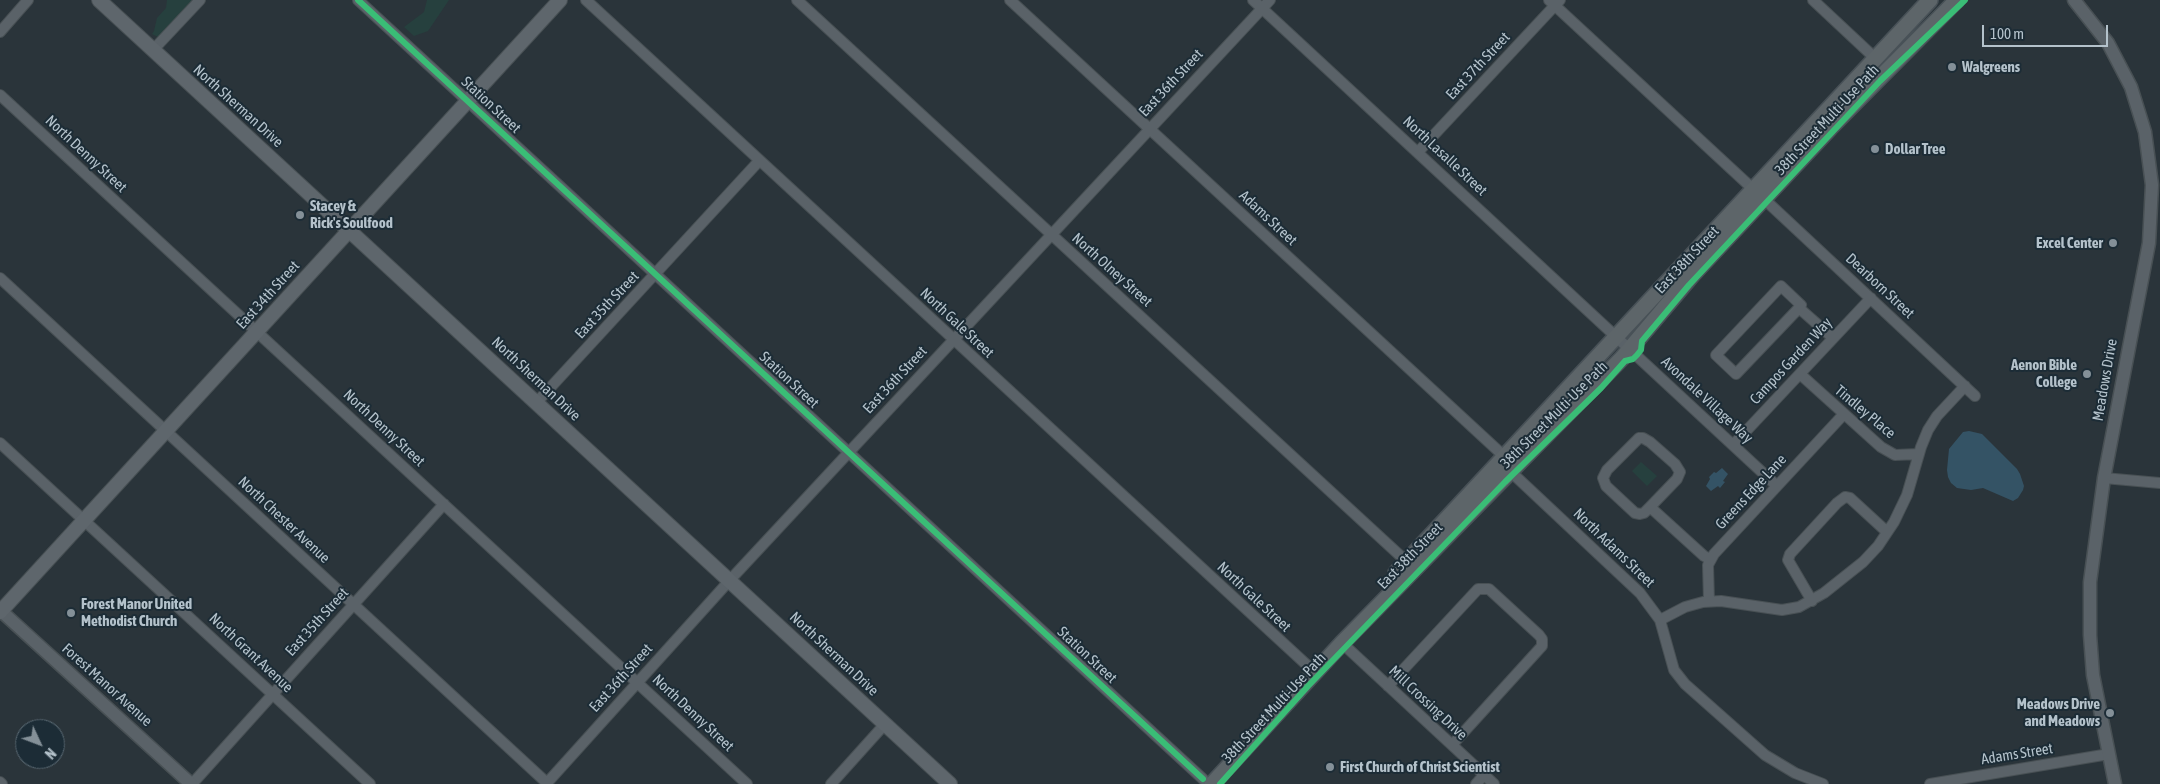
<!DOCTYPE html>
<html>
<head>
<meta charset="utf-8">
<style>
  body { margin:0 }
  #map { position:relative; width:2160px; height:784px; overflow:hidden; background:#2a343a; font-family:"Asap Condensed",sans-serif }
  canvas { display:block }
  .north { position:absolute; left:15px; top:719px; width:50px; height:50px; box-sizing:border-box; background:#1c2c36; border:1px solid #596872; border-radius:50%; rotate:133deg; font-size:14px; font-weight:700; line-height:20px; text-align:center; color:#b4c2cb }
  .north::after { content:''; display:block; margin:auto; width:18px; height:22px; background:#849098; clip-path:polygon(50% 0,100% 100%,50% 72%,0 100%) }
  .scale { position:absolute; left:1982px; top:25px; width:126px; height:22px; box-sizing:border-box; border:2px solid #b4c2cb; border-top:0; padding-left:6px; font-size:15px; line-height:18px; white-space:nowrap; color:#b4c2cb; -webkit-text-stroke:4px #1c2c36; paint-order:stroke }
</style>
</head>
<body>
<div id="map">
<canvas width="2160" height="784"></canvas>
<div class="north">N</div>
<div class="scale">100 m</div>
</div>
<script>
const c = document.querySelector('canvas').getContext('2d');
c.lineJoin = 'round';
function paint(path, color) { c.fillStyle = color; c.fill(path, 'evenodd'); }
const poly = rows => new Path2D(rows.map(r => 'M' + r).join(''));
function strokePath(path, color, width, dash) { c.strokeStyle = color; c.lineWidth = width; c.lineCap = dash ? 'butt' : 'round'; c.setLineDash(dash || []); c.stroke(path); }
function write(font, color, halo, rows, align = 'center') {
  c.font = font + ' "Asap Condensed",sans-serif'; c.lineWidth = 4; c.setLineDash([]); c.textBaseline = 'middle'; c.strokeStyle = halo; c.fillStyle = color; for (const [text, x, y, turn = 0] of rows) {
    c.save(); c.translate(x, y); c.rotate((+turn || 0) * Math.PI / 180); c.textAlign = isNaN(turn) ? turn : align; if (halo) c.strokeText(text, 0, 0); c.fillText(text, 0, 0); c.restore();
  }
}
paint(poly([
  [167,0,194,0,168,29,158,37,152,34,154,31,157,18,166,8],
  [427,0,449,0,428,31,414,36,404,27,424,12],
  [1641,462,1657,476,1647,486,1632,471]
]), '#26403e');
paint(poly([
  [1969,431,1982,434,2017,469,2020,474,2024,486,2023,490,2018,498,2013,501,1983,488,1971,490,1957,488,1951,483,1948,477,1947,470,1949,449,1963,432],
  [1722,468,1728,474,1723,481,1725,482,1720,488,1718,486,1711,491,1706,486,1710,479,1709,477,1714,472,1716,473]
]), '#345365');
const minor = poly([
  [358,0,1203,779],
  [586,0,1308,666],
  [797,0,1407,562],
  [1010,0,1506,458],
  [1253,0,1777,486],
  [1549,0,1753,189],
  [1813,0,1876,59],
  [0,32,28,0],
  [153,50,200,0],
  [0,95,747,784],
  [1418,152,1560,0],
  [1763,198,1975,396],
  [0,278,548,784],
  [1799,308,1736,374,1716,355,1781,286,1801,305,1799,308,1833,338],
  [1800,374,1881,447,1895,455,1919,454],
  [537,402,759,161],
  [1639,438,1643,438,1650,442,1675,464,1680,472,1677,479,1650,507,1644,513,1640,514,1635,513,1606,486,1603,478,1607,470,1639,438],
  [0,443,370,784],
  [1733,445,1871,298],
  [1510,471,1640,593,1660,620,1674,670,1685,684,1765,755,1795,773,1823,784],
  [2104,478,2160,483],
  [1650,507,1704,556,1710,559],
  [1709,601,1708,565,1714,554,1843,415],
  [1812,601,1788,560,1790,554,1837,503,1845,497,1850,498,1887,532],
  [1660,620,1685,607,1703,602,1721,601,1782,610,1799,607,1824,593,1863,562,1878,546,1894,522,1907,495,1921,447,1928,430,1937,416,1965,386],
  [1342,643,1494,784],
  [1388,686,1478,589,1489,589,1539,635,1542,639,1542,646,1452,745],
  [0,782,2,784],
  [192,784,444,504],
  [546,784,730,580,1270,0],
  [831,784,885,724],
  [1476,784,1484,775],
  [1930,784,2109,754]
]);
const tertiary = poly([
  [2074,0,2108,43,2131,87,2145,132,2152,185,2149,243,2104,478,2090,582,2090,635,2093,675,2115,784],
  [0,610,191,784]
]);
const secondary = poly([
  [99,0,950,784],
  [0,612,560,0]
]);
const primary = poly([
  [1396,573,1930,0],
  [1212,784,1342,643,1622,358,1694,273,1830,128,1957,0]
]);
strokePath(minor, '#485054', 12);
strokePath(tertiary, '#485054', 15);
strokePath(secondary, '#485054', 16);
strokePath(primary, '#485157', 18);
strokePath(minor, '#5a6268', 10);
strokePath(tertiary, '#5a6268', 12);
strokePath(secondary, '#5e666c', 14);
strokePath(primary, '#5d6569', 15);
strokePath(poly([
  [358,0,1203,779],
  [1220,784,1308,686,1505,482,1601,388,1625,361,1633,359,1637,355,1641,350,1642,341,1689,285,1880,81,1965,0]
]), '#3abd76', 6);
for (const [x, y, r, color] of [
  [1952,67,5,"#849098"],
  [1875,149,5,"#849098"],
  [300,215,5,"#849098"],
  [2113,243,5,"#849098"],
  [2087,374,5,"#849098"],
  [71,613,5,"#849098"],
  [2110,713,5,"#849098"],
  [1330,767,5,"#849098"]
]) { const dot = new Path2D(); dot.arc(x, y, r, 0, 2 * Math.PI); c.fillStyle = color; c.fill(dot); strokePath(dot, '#1c2c36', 2); }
write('15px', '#b4c2cb', '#1c2c36', [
  ["East 37th Street",1478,66,-47],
  ["East 36th Street",1171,83,-47],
  ["Station Street",491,105,43],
  ["North Sherman Drive",238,106,42],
  ["38th Street Multi-Use Path",1827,120,-47],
  ["North Denny Street",86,154,43],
  ["North Lasalle Street",1445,156,43],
  ["Adams Street",1268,218,43],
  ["East 38th Street",1687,260,-47],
  ["North Olney Street",1112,270,42],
  ["Dearborn Street",1880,286,43],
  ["East 34th Street",268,295,-48],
  ["East 35th Street",607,305,-47],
  ["North Gale Street",957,323,43],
  ["Campos Garden Way",1791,361,-47],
  ["North Sherman Drive",536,379,43],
  ["Station Street",789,380,43],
  ["East 36th Street",895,380,-47],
  ["Meadows Drive",2105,380,-80],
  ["Avondale Village Way",1707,400,43],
  ["Tindley Place",1865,412,40],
  ["38th Street Multi-Use Path",1554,415,-45],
  ["North Denny Street",384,428,43],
  ["Greens Edge Lane",1751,492,-47],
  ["North Chester Avenue",284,520,43],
  ["North Adams Street",1614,548,44],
  ["East 38th Street",1410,556,-46],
  ["North Gale Street",1254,597,43],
  ["East 35th Street",317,622,-48],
  ["North Grant Avenue",251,653,43],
  ["North Sherman Drive",834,654,43],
  ["Station Street",1087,655,43],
  ["East 36th Street",621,678,-48],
  ["Forest Manor Avenue",107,685,42],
  ["Mill Crossing Drive",1428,703,43],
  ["38th Street Multi-Use Path",1274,708,-47],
  ["North Denny Street",693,713,43],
  ["Adams Street",2017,754,-9]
]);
write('bold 15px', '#b4c2cb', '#1c2c36', [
  ["Walgreens",1962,67],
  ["Dollar Tree",1885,149],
  ["Stacey &",310,206],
  ["Rick's Soulfood",310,223],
  ["Excel Center",2103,243,"right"],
  ["Aenon Bible",2077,365,"right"],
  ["College",2077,382,"right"],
  ["Forest Manor United",81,604],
  ["Methodist Church",81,621],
  ["Meadows Drive",2100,704,"right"],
  ["and Meadows",2100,721,"right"],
  ["First Church of Christ Scientist",1340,767]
], 'left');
</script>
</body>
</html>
